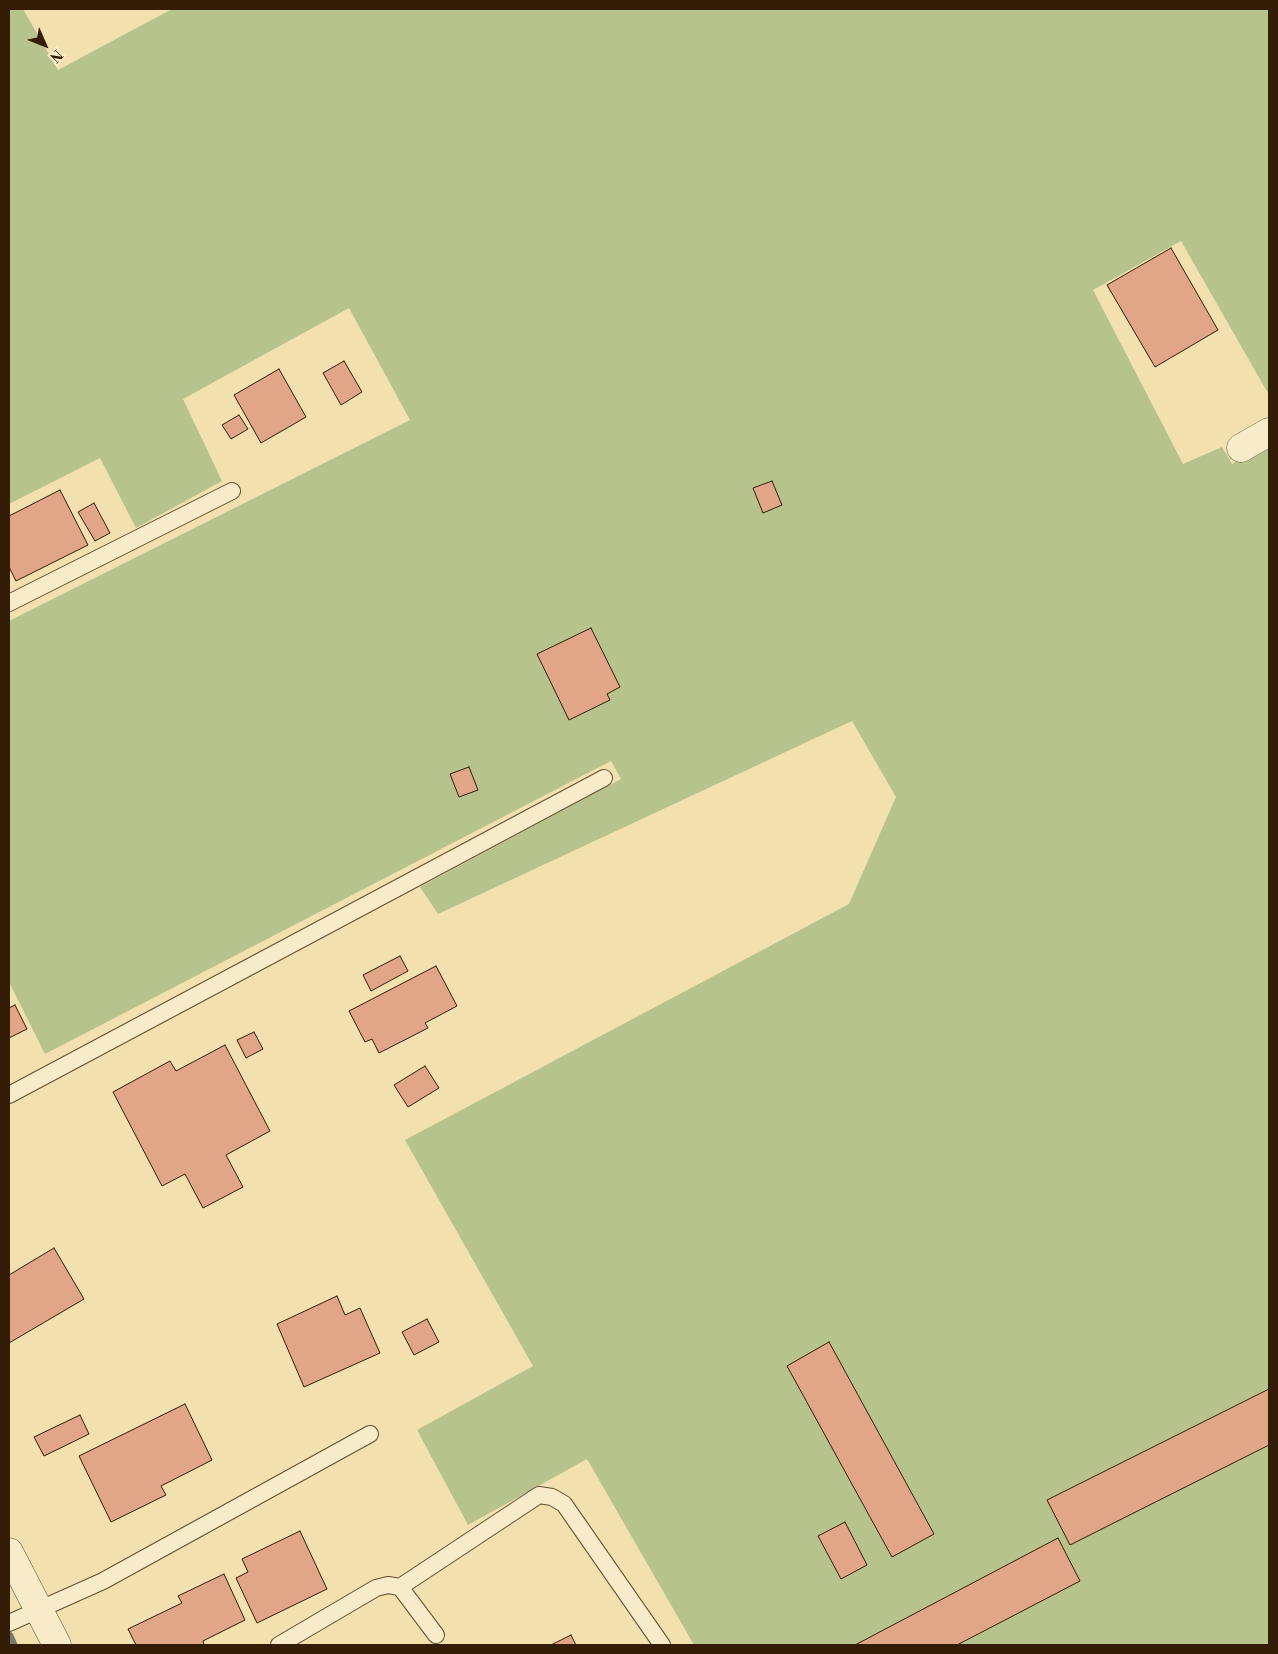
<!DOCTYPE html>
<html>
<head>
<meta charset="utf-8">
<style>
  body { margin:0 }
  #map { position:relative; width:1278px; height:1654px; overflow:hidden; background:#f2e0ae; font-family:"Libre Bodoni",serif }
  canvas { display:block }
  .frame { position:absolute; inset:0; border:10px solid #331d07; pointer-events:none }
  .north { position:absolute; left:20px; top:20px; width:50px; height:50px; -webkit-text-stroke:4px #f7ebca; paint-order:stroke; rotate:134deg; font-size:14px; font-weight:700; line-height:20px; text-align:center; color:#331d07 }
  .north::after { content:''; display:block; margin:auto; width:18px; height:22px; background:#331d07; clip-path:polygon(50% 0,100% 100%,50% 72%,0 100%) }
</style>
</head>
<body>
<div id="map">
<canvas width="1278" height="1654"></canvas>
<div class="frame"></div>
<div class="north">N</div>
</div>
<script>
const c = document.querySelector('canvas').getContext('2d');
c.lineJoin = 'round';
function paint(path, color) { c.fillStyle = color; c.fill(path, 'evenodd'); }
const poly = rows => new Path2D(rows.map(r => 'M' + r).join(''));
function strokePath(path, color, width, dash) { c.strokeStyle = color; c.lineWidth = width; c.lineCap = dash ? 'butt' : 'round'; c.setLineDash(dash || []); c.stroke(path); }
paint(poly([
  [9,9,23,9,58,70,172,9,1269,9,1269,395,1181,241,1093,290,1183,464,1222,447,1232,464,1269,443,1269,1645,694,1645,587,1459,468,1525,417,1430,533,1366,405,1140,849,904,896,797,852,721,438,914,420,887,621,779,611,761,45,1054,9,982,9,621,410,420,349,308,183,399,222,481,136,528,100,458,9,504]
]), '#b7c38d');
strokePath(poly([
  [9,1636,13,1645]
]), '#757b71', 9);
const building = poly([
  [1171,248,1218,330,1155,367,1107,285,1171,248],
  [344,361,362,392,341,405,323,373,344,361],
  [279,369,306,417,261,443,234,395,279,369],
  [239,415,248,429,231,439,222,425,239,415],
  [772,481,782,505,763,513,753,488,772,481],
  [60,490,88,545,16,581,9,567,9,516,60,490],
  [94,503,110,533,95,541,78,512,94,503],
  [591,628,620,687,607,694,610,700,569,720,537,654,591,628],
  [469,767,478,790,459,797,450,774,469,767],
  [400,956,408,971,371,991,363,975,400,956],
  [436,966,457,1006,425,1023,428,1028,379,1053,372,1039,365,1042,349,1011,436,966],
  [15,1005,27,1029,9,1038,9,1008,15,1005],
  [254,1032,263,1049,246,1058,237,1040,254,1032],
  [225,1045,270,1131,226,1155,243,1187,203,1208,185,1174,162,1186,113,1092,170,1061,176,1071,225,1045],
  [425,1066,439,1088,408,1107,394,1085,425,1066],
  [54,1248,84,1299,9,1343,9,1275,54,1248],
  [337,1296,345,1315,360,1308,380,1353,304,1387,277,1324,337,1296],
  [427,1319,439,1342,414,1355,402,1332,427,1319],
  [829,1342,934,1534,892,1557,787,1366,829,1342],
  [1269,1389,1269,1445,1070,1545,1047,1500,1269,1389],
  [185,1404,212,1460,161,1486,166,1495,111,1522,79,1456,185,1404],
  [80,1415,89,1434,44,1456,34,1437,80,1415],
  [845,1522,867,1565,841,1579,818,1536,845,1522],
  [300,1531,327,1589,257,1623,236,1578,248,1572,242,1559,300,1531],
  [1058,1538,1080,1581,957,1645,855,1645,1058,1538],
  [224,1574,245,1620,203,1641,204,1645,136,1645,128,1629,182,1603,178,1596,224,1574],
  [571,1635,576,1645,551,1645,571,1635]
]);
paint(building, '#e0a687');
strokePath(building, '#331d07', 1);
const service = poly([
  [9,603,232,491],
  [9,1095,604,778],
  [400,1587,539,1495,552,1497,564,1504,662,1645],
  [9,1623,103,1581,370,1434],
  [279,1645,376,1588,388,1585,400,1587,436,1635]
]);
const minor = poly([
  [1241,448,1269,432],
  [9,1552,57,1645]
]);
strokePath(service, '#634e31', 18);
strokePath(minor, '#634e31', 29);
strokePath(service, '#f7ebca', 16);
strokePath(minor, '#f7ebca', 28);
</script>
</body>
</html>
